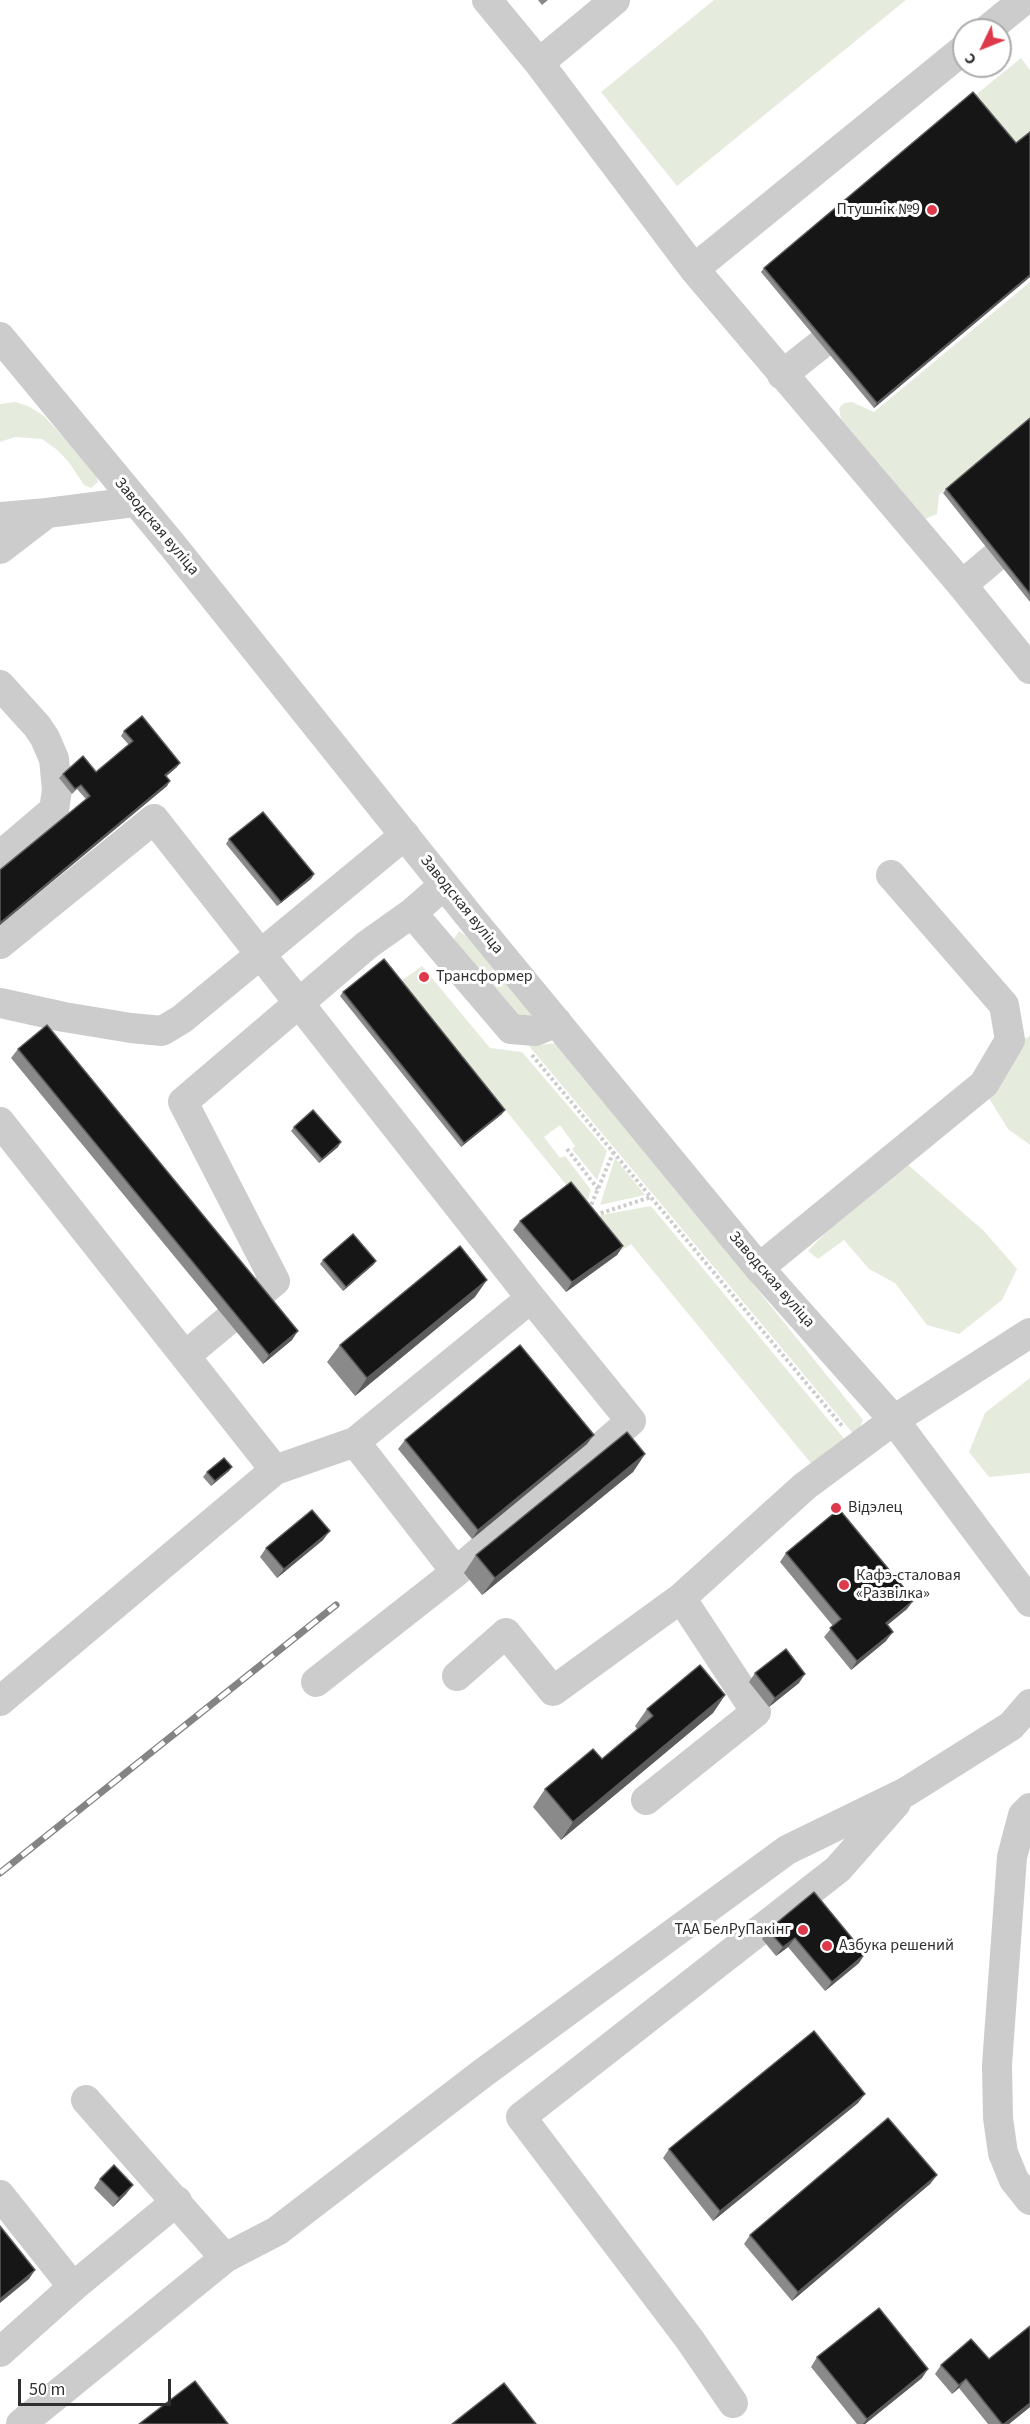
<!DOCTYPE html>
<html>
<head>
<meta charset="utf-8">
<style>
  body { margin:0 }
  #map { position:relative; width:1030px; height:2424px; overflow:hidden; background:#fff; font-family:"Source Sans 3",sans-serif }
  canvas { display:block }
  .north { position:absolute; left:952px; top:18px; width:60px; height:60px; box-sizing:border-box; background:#fff; border:2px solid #acacac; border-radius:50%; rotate:227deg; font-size:16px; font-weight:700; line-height:24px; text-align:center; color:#2f2f2f }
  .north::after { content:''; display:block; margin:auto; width:21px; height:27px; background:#de394a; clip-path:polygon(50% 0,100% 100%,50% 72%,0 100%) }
  .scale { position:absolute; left:18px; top:2379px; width:153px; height:27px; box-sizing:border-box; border:3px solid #2f2f2f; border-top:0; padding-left:8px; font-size:18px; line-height:21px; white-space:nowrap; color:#2f2f2f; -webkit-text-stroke:4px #fff; paint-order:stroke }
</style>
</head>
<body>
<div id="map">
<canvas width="1030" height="2424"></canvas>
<div class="north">С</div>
<div class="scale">50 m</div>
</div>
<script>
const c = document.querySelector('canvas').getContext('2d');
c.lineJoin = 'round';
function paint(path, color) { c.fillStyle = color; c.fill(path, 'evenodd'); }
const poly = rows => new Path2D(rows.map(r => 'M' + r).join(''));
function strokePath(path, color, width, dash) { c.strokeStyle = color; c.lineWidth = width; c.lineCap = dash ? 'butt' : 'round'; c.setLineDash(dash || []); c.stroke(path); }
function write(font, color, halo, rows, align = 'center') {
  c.font = font + ' "Source Sans 3",sans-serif'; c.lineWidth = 6; c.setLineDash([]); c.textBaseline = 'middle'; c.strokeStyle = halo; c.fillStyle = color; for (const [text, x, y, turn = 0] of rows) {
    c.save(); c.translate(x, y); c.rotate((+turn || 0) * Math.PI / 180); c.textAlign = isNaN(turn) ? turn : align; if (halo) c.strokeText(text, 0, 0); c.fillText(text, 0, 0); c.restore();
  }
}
paint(poly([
  [714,0,906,0,677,186,601,92],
  [1021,58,1030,70,1030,132,1012,145,973,97],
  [1030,282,1030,417,939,495,937,514,925,519,841,419,839,408,844,403,852,402,874,412],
  [16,402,30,407,44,416,96,473,98,482,91,488,84,485,68,461,56,449,42,439,15,437,0,442,0,404],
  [459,931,469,938,534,1013,528,1019,521,1021,455,946,454,939],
  [422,966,490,1048,522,1052,607,1151,597,1180,572,1149,575,1146,560,1125,544,1137,560,1158,565,1156,591,1190,585,1208,401,981],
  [1030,1036,1030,1145,1008,1129,987,1095,1013,1045],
  [558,1043,863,1420,856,1437,529,1046],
  [615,1158,645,1195,600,1205],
  [906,1163,984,1231,1017,1269,1002,1300,959,1334,927,1325,895,1283,869,1269,844,1240,818,1259,808,1251,830,1228],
  [651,1206,851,1447,818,1472,631,1244,619,1252,594,1222,601,1215],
  [1030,1378,1030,1473,989,1477,969,1452,985,1413]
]), '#e5ecdd');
strokePath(poly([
  [532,1055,843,1427],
  [567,1149,598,1189],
  [589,1210,614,1151],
  [595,1215,651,1197]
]), '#ccc', 4, [3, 3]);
strokePath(poly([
  [487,0,539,63,615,0],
  [987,30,1024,0],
  [539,63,694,269,964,49],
  [694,269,962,585,1030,669],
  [0,337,173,546,470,917,759,1268,894,1420,1030,1602],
  [782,375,820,345],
  [0,517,47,513],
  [0,549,47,513,134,502],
  [962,585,994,558],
  [0,685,37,726,45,738,54,759,57,790,54,810,0,856],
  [412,913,511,1029,535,1031,557,1022],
  [0,944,154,819,531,1298,631,1421,456,1572,355,1442],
  [0,1003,64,1017,131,1028,162,1031,182,1019,405,835],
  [0,1122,275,1470],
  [759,1268,984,1084,1010,1040,1004,1005,891,875],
  [185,1356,275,1281,183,1102,367,945,412,913,444,885],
  [457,1676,506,1633,553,1691,681,1598,805,1486,894,1420,1030,1333],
  [316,1682,456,1572],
  [0,1701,275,1470,355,1442,531,1298],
  [646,1800,756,1712,681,1598],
  [1030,1808,1023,1815,1012,1857,997,2065,998,2118,1003,2153,1014,2180,1030,2200],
  [86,2100,225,2258],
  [0,2195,73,2287],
  [0,2352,73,2287,177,2201],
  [733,2403,690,2340,521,2117,838,1869,896,1803],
  [21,2424,225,2258,277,2231,483,2073,787,1850,906,1792,1011,1726,1030,1704]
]), '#ccc', 30);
const rail = poly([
  [0,1873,336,1605]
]);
strokePath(rail, '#848484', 7);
strokePath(rail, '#fff', 4.5, [14]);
paint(poly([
  [538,0,548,0,542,5],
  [1030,132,1030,277,874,408,761,272,764,268,1016,143],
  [1030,418,1030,602,943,493,946,489],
  [124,731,177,767,166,776,167,786,0,925,0,870,86,799,77,789,72,794,59,778,63,774,96,772,129,745,121,736],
  [229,839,314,874,311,879,277,906,226,844],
  [343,992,502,1114,461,1147,340,996],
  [18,1049,292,1340,263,1364,11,1058],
  [294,1127,338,1147,319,1163,291,1131],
  [520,1221,623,1246,617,1255,566,1292,513,1230],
  [323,1260,376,1261,373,1265,343,1291,320,1264],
  [475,1297,355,1396,327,1362,340,1345],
  [405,1440,587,1444,472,1539,398,1449],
  [645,1454,633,1472,482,1595,464,1573,476,1555],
  [232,1467,229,1471,211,1486,203,1477,207,1472],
  [323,1540,277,1578,260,1557,266,1548],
  [786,1553,907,1609,887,1625,886,1641,851,1670,824,1637,833,1626,780,1562],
  [755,1673,799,1683,769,1707,749,1682],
  [725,1695,713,1713,561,1840,533,1807,545,1789,602,1759,637,1729,635,1726,647,1709],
  [814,1892,859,1963,825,1991,788,1947,776,1956,762,1939,768,1930],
  [858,2103,713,2221,663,2158,669,2149],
  [937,2175,930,2184,792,2301,744,2244,750,2235],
  [100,2179,133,2185,126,2194,113,2207,94,2188],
  [1030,2326,1030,2407,1009,2424,988,2424,959,2388,952,2394,935,2374,941,2365,989,2359],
  [817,2357,922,2378,865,2424,857,2424,811,2367]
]), '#8a8a8a');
paint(poly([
  [1030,275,1030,277,874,408,877,403],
  [180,763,177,767,162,780,165,775],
  [170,781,167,786,0,925,0,923],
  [314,874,311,879,277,906,281,902],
  [505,1110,502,1114,461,1147,464,1143],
  [341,1142,338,1147,319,1163,322,1159],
  [623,1246,617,1255,566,1292,572,1282],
  [376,1261,373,1265,343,1291,346,1287],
  [487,1280,475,1297,355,1396,367,1378],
  [298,1331,292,1340,263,1364,269,1355],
  [594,1435,587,1444,472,1539,478,1530],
  [645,1454,633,1472,482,1595,495,1578],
  [232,1467,229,1471,211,1486,215,1481],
  [330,1531,323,1540,277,1578,284,1569],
  [914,1600,907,1609,879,1632,886,1623],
  [893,1632,886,1641,851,1670,857,1661],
  [805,1674,799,1683,769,1707,775,1698],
  [725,1695,713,1713,561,1840,573,1822],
  [795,1938,788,1947,776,1956,783,1947],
  [865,1954,859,1963,825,1991,832,1982],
  [865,2094,858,2103,713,2221,720,2211],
  [937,2175,930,2184,792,2301,798,2292],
  [133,2185,126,2194,113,2207,119,2198],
  [35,2270,29,2279,0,2303,0,2299],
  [928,2369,922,2378,865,2424,863,2424,867,2419],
  [966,2379,959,2388,952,2394,959,2385],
  [1030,2403,1030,2407,1009,2424,1004,2424]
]), '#5c5c5c');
const building = poly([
  [973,92,1016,143,1030,132,1030,275,877,403,764,268,973,92],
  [1030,418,1030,594,946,489,1030,418],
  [142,716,180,763,165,775,170,781,0,923,0,870,90,796,81,785,75,789,63,774,83,756,96,772,133,741,124,731,142,716],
  [263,812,314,874,281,902,229,839,263,812],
  [384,959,505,1110,464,1143,343,992,384,959],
  [47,1025,298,1331,269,1355,18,1049,47,1025],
  [313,1110,341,1142,322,1159,294,1127,313,1110],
  [571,1182,623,1246,572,1282,520,1221,571,1182],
  [353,1234,376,1261,346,1287,323,1260,353,1234],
  [460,1246,487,1280,367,1378,340,1345,460,1246],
  [520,1345,594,1435,478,1530,405,1440,520,1345],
  [627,1432,645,1454,495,1578,476,1555,627,1432],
  [224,1458,232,1467,215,1481,207,1472,224,1458],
  [839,1509,914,1600,886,1623,893,1632,857,1661,830,1628,841,1619,786,1553,839,1509],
  [312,1510,330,1531,284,1569,266,1548,312,1510],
  [786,1649,805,1674,775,1698,755,1673,786,1649],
  [700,1665,725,1695,573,1822,545,1789,593,1749,602,1759,653,1716,647,1709,700,1665],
  [814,1892,865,1954,832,1982,795,1938,783,1947,768,1930,814,1892],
  [814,2031,865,2094,720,2211,669,2149,814,2031],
  [888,2118,937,2175,798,2292,750,2235,888,2118],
  [114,2165,133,2185,119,2198,100,2179,114,2165],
  [0,2226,35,2270,0,2299,0,2226],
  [879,2308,928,2369,867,2419,817,2357,879,2308],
  [1030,2326,1030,2403,1004,2424,1002,2424,966,2379,959,2385,941,2365,971,2339,989,2359,1030,2326],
  [195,2381,228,2424,139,2424,195,2381],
  [504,2383,536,2424,452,2424,504,2383]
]);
paint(building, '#161616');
strokePath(building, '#5c5c5c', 1.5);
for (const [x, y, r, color] of [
  [932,210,6,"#de394a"],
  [424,977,6,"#de394a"],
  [836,1508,6,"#de394a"],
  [844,1585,6,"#de394a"],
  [803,1930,6,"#de394a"],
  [827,1946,6,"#de394a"]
]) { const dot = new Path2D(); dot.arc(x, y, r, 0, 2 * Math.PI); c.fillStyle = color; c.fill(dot); strokePath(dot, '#fff', 2); }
write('16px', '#2f2f2f', '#fff', [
  ["Птушнік №9",920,210,"right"],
  ["Трансформер",436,977],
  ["Відэлец",848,1508],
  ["Кафэ-сталовая",856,1576],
  ["«Развілка»",856,1594],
  ["ТАА БелРуПакінг",791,1930,"right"],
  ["Азбука решений",839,1946]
], 'left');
write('16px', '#2f2f2f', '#fff', [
  ["Заводская вуліца",156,527,50],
  ["Заводская вуліца",461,905,51],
  ["Заводская вуліца",771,1280,49]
]);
</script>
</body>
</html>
